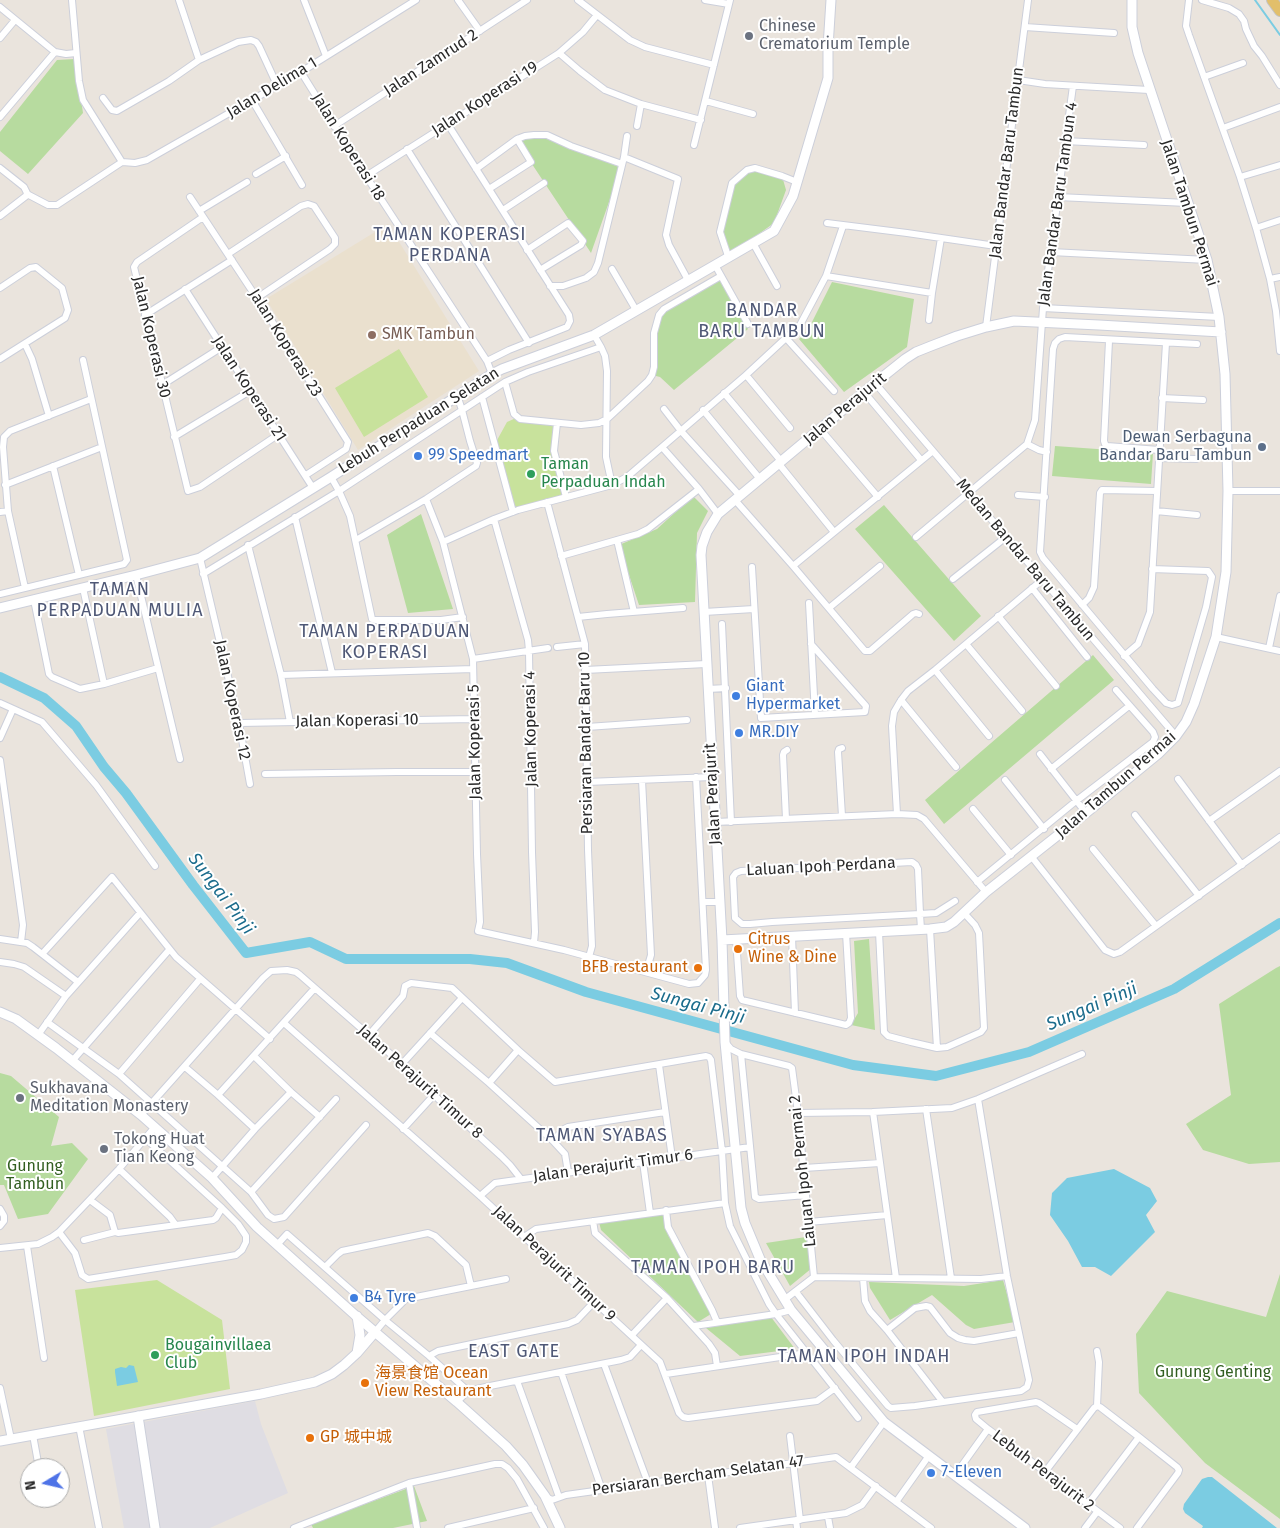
<!DOCTYPE html>
<html>
<head>
<meta charset="utf-8">
<style>
  body { margin:0 }
  #map { position:relative; width:1280px; height:1528px; overflow:hidden; background:#eae4dd; font-family:"Fira Sans",sans-serif }
  canvas { display:block }
  .north { position:absolute; left:20px; top:1458px; width:50px; height:50px; box-sizing:border-box; background:#fff; border:1px solid #aaa; border-radius:50%; rotate:261deg; font-size:14px; font-weight:700; line-height:20px; text-align:center; color:#2a2a2a }
  .north::after { content:''; display:block; margin:auto; width:18px; height:22px; background:#4e73e7; clip-path:polygon(50% 0,100% 100%,50% 72%,0 100%) }
</style>
</head>
<body>
<div id="map">
<canvas width="1280" height="1528"></canvas>
<div class="north">N</div>
</div>
<script>
const c = document.querySelector('canvas').getContext('2d');
c.lineJoin = 'round';
function paint(path, color) { c.fillStyle = color; c.fill(path, 'evenodd'); }
const poly = rows => new Path2D(rows.map(r => 'M' + r).join(''));
function strokePath(path, color, width, dash) { c.strokeStyle = color; c.lineWidth = width; c.lineCap = dash ? 'butt' : 'round'; c.setLineDash(dash || []); c.stroke(path); }
function write(font, color, halo, rows, align = 'center') {
  c.font = font + ' "Fira Sans","Noto Sans SC",sans-serif'; c.lineWidth = 4; c.setLineDash([]); c.textBaseline = 'middle'; c.strokeStyle = halo; c.fillStyle = color; for (const [text, x, y, turn = 0] of rows) {
    c.save(); c.translate(x, y); c.rotate((+turn || 0) * Math.PI / 180); c.textAlign = isNaN(turn) ? turn : align; if (halo) c.strokeText(text, 0, 0); c.fillText(text, 0, 0); c.restore();
  }
}
paint(poly([
  [255,1401,261,1424,288,1493,210,1528,124,1528,106,1429]
]), '#dfdde3');
paint(poly([
  [388,224,479,371,358,450,266,299]
]), '#eae0ce');
paint(poly([
  [75,59,83,113,28,174,0,151,0,132,57,60],
  [547,135,621,168,591,253,518,143,522,137],
  [755,168,782,176,786,190,774,223,728,256,720,232,732,183],
  [721,276,748,329,674,390,660,377,652,375,659,315],
  [832,282,914,299,907,347,844,392,799,339,808,330],
  [1055,446,1153,453,1151,484,1052,476],
  [693,496,708,511,697,533,695,602,639,605,619,545,657,529],
  [884,505,981,616,954,641,855,529],
  [421,514,453,609,408,613,387,535],
  [1093,655,1114,680,944,824,925,800],
  [869,939,875,1030,851,1025,858,1013,854,941],
  [1280,966,1280,1162,1249,1164,1203,1150,1186,1124,1231,1095,1219,1004,1276,968],
  [0,1073,11,1076,59,1117,51,1146,72,1143,88,1159,48,1214,18,1219,4,1185,0,1185],
  [662,1212,668,1235,709,1305,711,1314,698,1322,601,1230,599,1222],
  [806,1237,812,1268,790,1286,766,1243],
  [1280,1274,1280,1519,1205,1463,1139,1393,1136,1334,1167,1291,1266,1317],
  [1003,1280,1015,1322,974,1329,966,1325,932,1295,890,1320,870,1288,869,1282,964,1286],
  [771,1317,795,1349,740,1356,706,1328],
  [414,1486,427,1521,393,1528,313,1528,311,1524]
]), '#b7db9f');
paint(poly([
  [399,349,428,397,364,437,335,388],
  [516,418,555,424,552,444,564,496,514,509,496,442,507,422],
  [157,1280,222,1320,230,1389,94,1416,75,1290]
]), '#c8e29c');
paint(poly([
  [1114,1169,1150,1188,1157,1201,1146,1215,1155,1232,1111,1276,1095,1267,1082,1267,1068,1241,1050,1215,1052,1193,1067,1178],
  [129,1365,134,1366,138,1382,117,1386,115,1372,115,1369,121,1367,126,1368],
  [1208,1477,1212,1477,1277,1528,1202,1528,1203,1526,1185,1513,1183,1509,1184,1504,1202,1479]
]), '#7bcce2');
strokePath(poly([
  [1255,0,1280,35]
]), '#7bcce2', 2);
strokePath(poly([
  [0,677,44,698,76,726,104,767,126,793,193,885,246,953,310,942,346,959,470,959,507,963,586,992,853,1065,936,1076,1029,1052,1174,989,1280,923]
]), '#7bcce2', 10);
const street = poly([
  [72,0,79,81,83,100,122,162],
  [179,0,199,60],
  [304,0,326,56],
  [458,0,480,31],
  [578,0,630,40,645,47,714,65],
  [705,0,729,4],
  [1189,0,1186,26,1189,35,1240,177,1256,228,1270,279,1276,311,1280,351],
  [1202,0,1229,8,1239,14,1244,21,1246,29,1254,46,1262,56,1280,85],
  [0,7,55,52,66,54,76,53],
  [1025,27,1114,33],
  [0,38,15,20],
  [559,53,580,71,605,90,641,104,701,120],
  [301,72,366,176,487,361,492,374],
  [1204,77,1243,63],
  [1018,80,1045,84,1149,90],
  [103,98,112,110,117,111,169,81,199,60,238,42,251,40,256,42,259,46,277,85],
  [252,100,302,185],
  [706,101,753,114],
  [0,117,55,52],
  [447,123,569,315,570,321,567,327,509,350,487,361],
  [334,126,527,0],
  [637,126,641,104],
  [1223,128,1280,107],
  [1065,141,1144,145],
  [694,145,730,0],
  [407,149,529,343],
  [624,157,678,179,666,235,669,245,688,280],
  [122,162,135,163,147,160,301,72,416,0],
  [0,168,24,187,27,193,26,196,0,216],
  [476,169,517,139,525,136,534,135,547,135,571,146,622,164],
  [256,174,286,156],
  [366,176,559,53,583,32,597,15],
  [1240,177,1280,165],
  [489,189,531,162,517,139],
  [27,194,48,205,57,205,122,162],
  [190,197,266,312,348,442,346,449,306,475],
  [1058,197,1187,203],
  [503,210,544,183],
  [199,211,247,182],
  [203,217,137,262,134,267,188,491,200,487,279,434],
  [827,223,907,233,996,246],
  [1256,228,1280,220],
  [753,243,777,286],
  [527,250,568,223,583,241,581,245,540,270],
  [1051,252,1207,260],
  [228,254,301,206,308,204,314,206,335,238,335,244,330,249,257,298],
  [728,256,720,232,732,183,747,170,755,168,782,176,797,182],
  [715,265,748,324],
  [612,269,636,310],
  [826,276,932,293,941,238],
  [1270,279,1280,277],
  [550,286,563,286,586,278,594,272,598,263,624,157,627,136],
  [0,288,30,268,36,267,62,288,68,310,65,318,0,359],
  [185,289,313,488],
  [1043,308,1219,317],
  [145,315,232,260],
  [929,320,932,293],
  [986,327,1028,0],
  [594,335,601,347,605,356,607,371,606,457,612,485],
  [786,338,834,391],
  [1109,341,1104,441,1105,444,1107,446,1159,450],
  [25,344,32,359,49,416],
  [746,375,790,428],
  [505,382,514,414,520,419,581,425,599,423,607,419,648,381,652,375,654,367,654,333,659,315,664,309,721,276],
  [875,383,1176,736],
  [162,385,222,347],
  [864,392,921,460],
  [724,393,781,461],
  [482,397,513,512],
  [1162,398,1203,400],
  [664,409,681,431,740,496],
  [703,410,760,479],
  [557,423,554,451,566,497],
  [821,430,878,497],
  [174,437,250,391],
  [1027,444,1039,450,1047,452],
  [662,447,699,489,718,514],
  [1159,458,1196,459],
  [779,464,834,532],
  [53,466,79,575],
  [331,477,339,491,350,516,372,619,375,620,441,620,463,617],
  [5,485,102,447],
  [1228,491,1280,491],
  [1018,495,1045,497],
  [426,499,443,542,473,659,477,854,480,922,478,931,564,950,689,984,698,983,705,975,706,970,696,777],
  [735,500,793,566,865,651,870,651,913,614,916,613,919,614],
  [547,502,585,644,588,850,592,946,589,957],
  [1156,511,1197,515],
  [0,512,8,511],
  [295,517,332,673],
  [494,519,528,640,529,651,532,852,535,932,534,943],
  [916,537,1027,444,1035,420,1043,308,1073,86],
  [356,540,426,499,476,466,477,463,470,441,462,410,457,395],
  [617,540,634,612],
  [443,542,494,519,518,510,612,485,627,477,746,375,800,325,826,276,843,226],
  [248,545,281,675,290,722],
  [561,556,638,534,648,529,699,489],
  [200,558,239,723,250,784],
  [793,566,933,451],
  [752,567,761,718,865,712,866,706,811,644],
  [1152,569,1208,571,1212,577,1206,607,1178,703,1172,705,1166,703,1153,689,1043,558,1040,552,1053,349,1055,343,1059,339,1065,337,1197,344],
  [203,574,339,491,505,382,528,372,601,347],
  [136,575,180,759],
  [953,579,1006,537],
  [25,588,8,511,3,447,4,437,10,431,91,399],
  [83,588,104,684],
  [1032,588,1087,657],
  [0,594,124,564,127,560,83,360],
  [34,600,49,674,52,677,80,689,104,684,158,668],
  [809,603,815,714],
  [1082,605,1089,598,1094,587,1100,493,1102,490,1157,491],
  [829,608,880,566],
  [704,612,754,609],
  [998,616,1056,686],
  [578,617,607,614,683,608],
  [722,624,731,822],
  [1216,637,1280,651],
  [966,644,1022,711],
  [557,647,585,644],
  [1269,648,1280,596],
  [1124,656,1138,644,1150,612,1166,343],
  [473,659,548,648],
  [585,670,706,664],
  [935,670,989,736],
  [281,675,473,669],
  [708,689,726,688],
  [901,700,956,767],
  [0,703,42,722,96,785,155,866],
  [239,723,474,719],
  [587,727,687,720],
  [0,738,13,709],
  [1040,754,1086,813],
  [0,760,23,925,21,942],
  [1051,769,1129,706],
  [265,774,397,772,475,772],
  [1178,779,1242,865],
  [642,780,651,955,646,972],
  [1005,780,1044,829],
  [587,782,712,777],
  [973,809,1011,855],
  [897,814,892,726,894,712,901,700,908,691,935,670,1042,580],
  [1135,815,1199,896],
  [842,816,838,752,839,749,842,748],
  [786,819,783,755,784,752,787,750],
  [1209,821,1280,771],
  [715,822,897,814,917,815,924,819,986,892],
  [1093,849,1156,926],
  [1031,856,1105,950,1114,954,1120,952,1280,837],
  [977,882,1076,801,1153,742,1155,737,1153,732,1116,690],
  [703,902,719,902],
  [921,929,920,914,918,869,916,865,912,862,741,871,736,873,733,877,735,918,742,924,750,924,772,922,920,914,936,913,955,901],
  [930,929,937,1048],
  [879,932,884,1032,888,1036,911,1042,937,1048,947,1047,981,1032,984,1028,979,933,975,925,964,913],
  [792,936,795,1013],
  [0,939,27,943,33,947,78,982],
  [736,939,740,996,742,1000,846,1025,849,1023,851,1018,846,933],
  [43,953,112,877,176,957,270,1039],
  [0,962,14,964,24,967,66,996],
  [47,1022,119,1074,251,1192,268,1215,274,1219,284,1217,366,1125],
  [284,1023,480,1196,660,1362,679,1413,683,1417,688,1418,817,1401,835,1388],
  [430,1033,489,1083,553,1141,565,1154,568,1172],
  [38,1035,66,996,140,913],
  [368,1036,403,996,405,986,411,983,452,988,518,1050,555,1082,706,1056,709,1057,711,1060,722,1151,725,1203,730,1226,769,1304,776,1314,858,1418],
  [725,1042,731,1049,741,1054,789,1066,792,1068,798,1113,814,1277],
  [741,1054,755,1197,759,1199,806,1195],
  [254,1056,291,1092,320,1117],
  [73,1060,169,950],
  [402,1064,462,998],
  [659,1065,672,1158],
  [185,1067,218,1095,255,1129],
  [119,1074,200,979],
  [489,1083,518,1050],
  [218,1095,314,989],
  [926,1109,951,1278],
  [873,1112,896,1278],
  [798,1113,873,1112,952,1108,978,1099,1082,1054],
  [141,1115,263,978,271,971,287,970,296,972,300,975,402,1064,434,1095,501,1156,510,1165,521,1179],
  [403,1129,434,1095],
  [553,1141,564,1129,568,1127,665,1112],
  [643,1162,650,1213],
  [804,1168,880,1163],
  [119,1169,170,1217,175,1224],
  [212,1178,255,1129,291,1092],
  [251,1192,336,1099],
  [480,1196,495,1183,750,1147],
  [90,1200,110,1215,115,1232],
  [0,1209,4,1216,4,1221,0,1226],
  [666,1210,668,1227,712,1310,717,1322],
  [593,1221,595,1233,667,1298,709,1344,715,1353,717,1366],
  [809,1222,887,1215],
  [59,1232,75,1253,82,1275,88,1279,225,1257,236,1255,242,1250,246,1242,246,1236,238,1224,222,1208,145,1138],
  [524,1237,536,1229,725,1203],
  [84,1240,115,1232,118,1233,213,1220,216,1218,222,1208],
  [277,1245,287,1234,385,1320,429,1356],
  [27,1246,44,1358],
  [0,1248,38,1244,52,1237,59,1232,119,1169,154,1128],
  [325,1267,338,1254,342,1251,428,1233,435,1236,466,1265,471,1286],
  [814,1277,981,1279,1007,1276],
  [863,1278,865,1301,870,1311,887,1330,942,1401],
  [796,1292,833,1340,888,1406,891,1408,915,1406,1021,1391,1027,1387,1029,1380,1007,1276,978,1099],
  [784,1300,814,1277],
  [694,1326,776,1314,791,1310],
  [887,1330,915,1308,926,1306,930,1307,950,1333,958,1338,965,1340,974,1341,1019,1333],
  [375,1332,385,1320,406,1299,506,1279],
  [632,1335,667,1298],
  [604,1364,648,1483],
  [561,1372,602,1490],
  [666,1374,807,1353],
  [517,1381,559,1497],
  [0,1388,11,1439],
  [468,1391,429,1356,438,1351,568,1324,577,1320,595,1301],
  [457,1402,468,1391,490,1386,621,1360,630,1357,641,1345],
  [1097,1406,1099,1362,1097,1351],
  [79,1426,99,1528],
  [988,1429,976,1419,975,1415,977,1412,1036,1402,1039,1403,1077,1429],
  [33,1435,39,1468],
  [790,1436,800,1520],
  [851,1467,884,1422],
  [1045,1472,1094,1408,1097,1406,1100,1407,1139,1437,1177,1467,1179,1470,1178,1473,1137,1528],
  [708,1475,715,1528],
  [955,1475,988,1429,1120,1528],
  [409,1483,417,1528],
  [546,1497,552,1500,566,1495,836,1457,931,1528],
  [44,1498,44,1502],
  [896,1502,928,1457],
  [1088,1504,1139,1437],
  [828,1517,830,1528],
  [796,1520,797,1528],
  [294,1528,409,1483,495,1464,502,1464,508,1468,517,1479,544,1528],
  [448,1528,534,1508],
  [740,1528,846,1513,862,1505,876,1486],
  [1085,1528,1097,1512]
]);
const secondary = poly([
  [0,608,136,575,200,558,331,477,492,374,502,369,594,335,774,231,793,196,828,78,828,47,831,0],
  [722,940,930,929,946,927,954,922,986,892,1086,813,1158,754,1176,736,1186,722,1194,704,1216,637,1226,572,1228,491,1225,374,1219,317,1207,260,1138,53,1132,27,1132,0],
  [0,1012,16,1019,56,1048,141,1115,212,1178,257,1227,355,1315,457,1402,506,1446,523,1465,545,1496,560,1528],
  [357,1316,360,1335,357,1353],
  [138,1416,155,1528],
  [0,1441,261,1394,315,1382,332,1374,344,1365,357,1353,375,1332],
  [1025,1528,884,1422,791,1310,760,1259,745,1223,741,1208,725,1042,722,940,701,555,702,546,707,532,718,514,875,383,905,359,916,352,931,346,957,336,986,327,1014,321,1099,325,1221,332]
]);
const primary = poly([
  [1272,0,1280,11]
]);
strokePath(street, '#cccfda', 8);
strokePath(secondary, '#cccfda', 11);
strokePath(primary, '#c3c3c3', 12);
strokePath(street, '#fff', 6);
strokePath(secondary, '#fff', 9);
strokePath(primary, '#e2bf6b', 10);
for (const [x, y, r, color] of [
  [749,36,5,"#6b7280"],
  [372,335,5,"#8d6e63"],
  [1262,447,5,"#5c6f8a"],
  [418,456,5,"#3f7fe0"],
  [531,474,5,"#2e9e5b"],
  [736,696,5,"#3f7fe0"],
  [739,733,5,"#3f7fe0"],
  [738,949,5,"#e8710a"],
  [698,968,5,"#e8710a"],
  [20,1098,5,"#6b7280"],
  [104,1149,5,"#6b7280"],
  [354,1298,5,"#3f7fe0"],
  [155,1355,5,"#2e9e5b"],
  [365,1383,5,"#e8710a"],
  [310,1438,5,"#e8710a"],
  [931,1473,5,"#3f7fe0"]
]) { const dot = new Path2D(); dot.arc(x, y, r, 0, 2 * Math.PI); c.fillStyle = color; c.fill(dot); strokePath(dot, '#fff', 2); }
write('16px', '#5b616d', '#fff', [
  ["Chinese",759,27],
  ["Crematorium Temple",759,45],
  ["Sukhavana",30,1089],
  ["Meditation Monastery",30,1107],
  ["Tokong Huat",114,1140],
  ["Tian Keong",114,1158]
], 'left');
write('16px', '#2a2a2a', '#fff', [
  ["Jalan Zamrud 2",431,63,-33],
  ["Jalan Delima 1",272,88,-31],
  ["Jalan Koperasi 19",485,99,-33],
  ["Jalan Koperasi 18",348,147,58],
  ["Jalan Bandar Baru Tambun",1007,163,-83],
  ["Jalan Bandar Baru Tambun 4",1058,204,-82],
  ["Jalan Tambun Permai",1189,213,72],
  ["Jalan Koperasi 30",151,337,77],
  ["Jalan Koperasi 23",285,343,58],
  ["Jalan Koperasi 21",249,389,57],
  ["Jalan Perajurit",845,409,-40],
  ["Lebuh Perpaduan Selatan",419,421,-32],
  ["Medan Bandar Baru Tambun",1025,560,50],
  ["Jalan Koperasi 12",232,700,78],
  ["Jalan Koperasi 10",357,721,-1],
  ["Jalan Koperasi 4",531,729,-91],
  ["Jalan Koperasi 5",475,742,-91],
  ["Persiaran Bandar Baru 10",586,743,-91],
  ["Jalan Tambun Permai",1116,785,-41],
  ["Jalan Perajurit",713,794,-93],
  ["Laluan Ipoh Perdana",821,867,-3],
  ["Jalan Perajurit Timur 8",420,1082,42],
  ["Jalan Perajurit Timur 6",613,1166,-8],
  ["Laluan Ipoh Permai 2",803,1171,-96],
  ["Jalan Perajurit Timur 9",554,1264,43],
  ["Lebuh Perajurit 2",1043,1471,37],
  ["Persiaran Bercham Selatan 47",698,1476,-8]
]);
write('16px', '#785e54', '#fff', [
  ["SMK Tambun",382,335]
], 'left');
write('16px', '#4e5e75', '#fff', [
  ["Dewan Serbaguna",1252,438],
  ["Bandar Baru Tambun",1252,456]
], 'right');
write('16px', '#366cbe', '#fff', [
  ["99 Speedmart",428,456],
  ["Giant",746,687],
  ["Hypermarket",746,705],
  ["MR.DIY",749,733],
  ["B4 Tyre",364,1298],
  ["7-Eleven",941,1473]
], 'left');
write('16px', '#27864d', '#fff', [
  ["Taman",541,465],
  ["Perpaduan Indah",541,483],
  ["Bougainvillaea",165,1346],
  ["Club",165,1364]
], 'left');
write('16px', '#c56008', '#fff', [
  ["Citrus",748,940],
  ["Wine & Dine",748,958],
  ["BFB restaurant",688,968,"right"],
  ["海景食馆 Ocean",375,1374],
  ["View Restaurant",375,1392],
  ["GP 城中城",320,1438]
], 'left');
write('16px', '#325f21', '#fff', [
  ["Gunung",35,1167],
  ["Tambun",35,1185],
  ["Gunung Genting",1213,1373]
]);
c.letterSpacing = '1px';
write('18px', '#4f5876', '#fff', [
  ["TAMAN KOPERASI",450,235],
  ["PERDANA",450,256],
  ["BANDAR",762,311],
  ["BARU TAMBUN",762,332],
  ["TAMAN",120,590],
  ["PERPADUAN MULIA",120,611],
  ["TAMAN PERPADUAN",385,632],
  ["KOPERASI",385,653],
  ["TAMAN SYABAS",602,1136],
  ["TAMAN IPOH BARU",713,1268],
  ["EAST GATE",514,1352],
  ["TAMAN IPOH INDAH",864,1357]
]);
c.letterSpacing = '0px';
write('italic 18px', '#1b6c8c', '#fff', [
  ["Sungai Pinji",221,894,53],
  ["Sungai Pinji",698,1006,15],
  ["Sungai Pinji",1092,1007,-23]
]);
</script>
</body>
</html>
